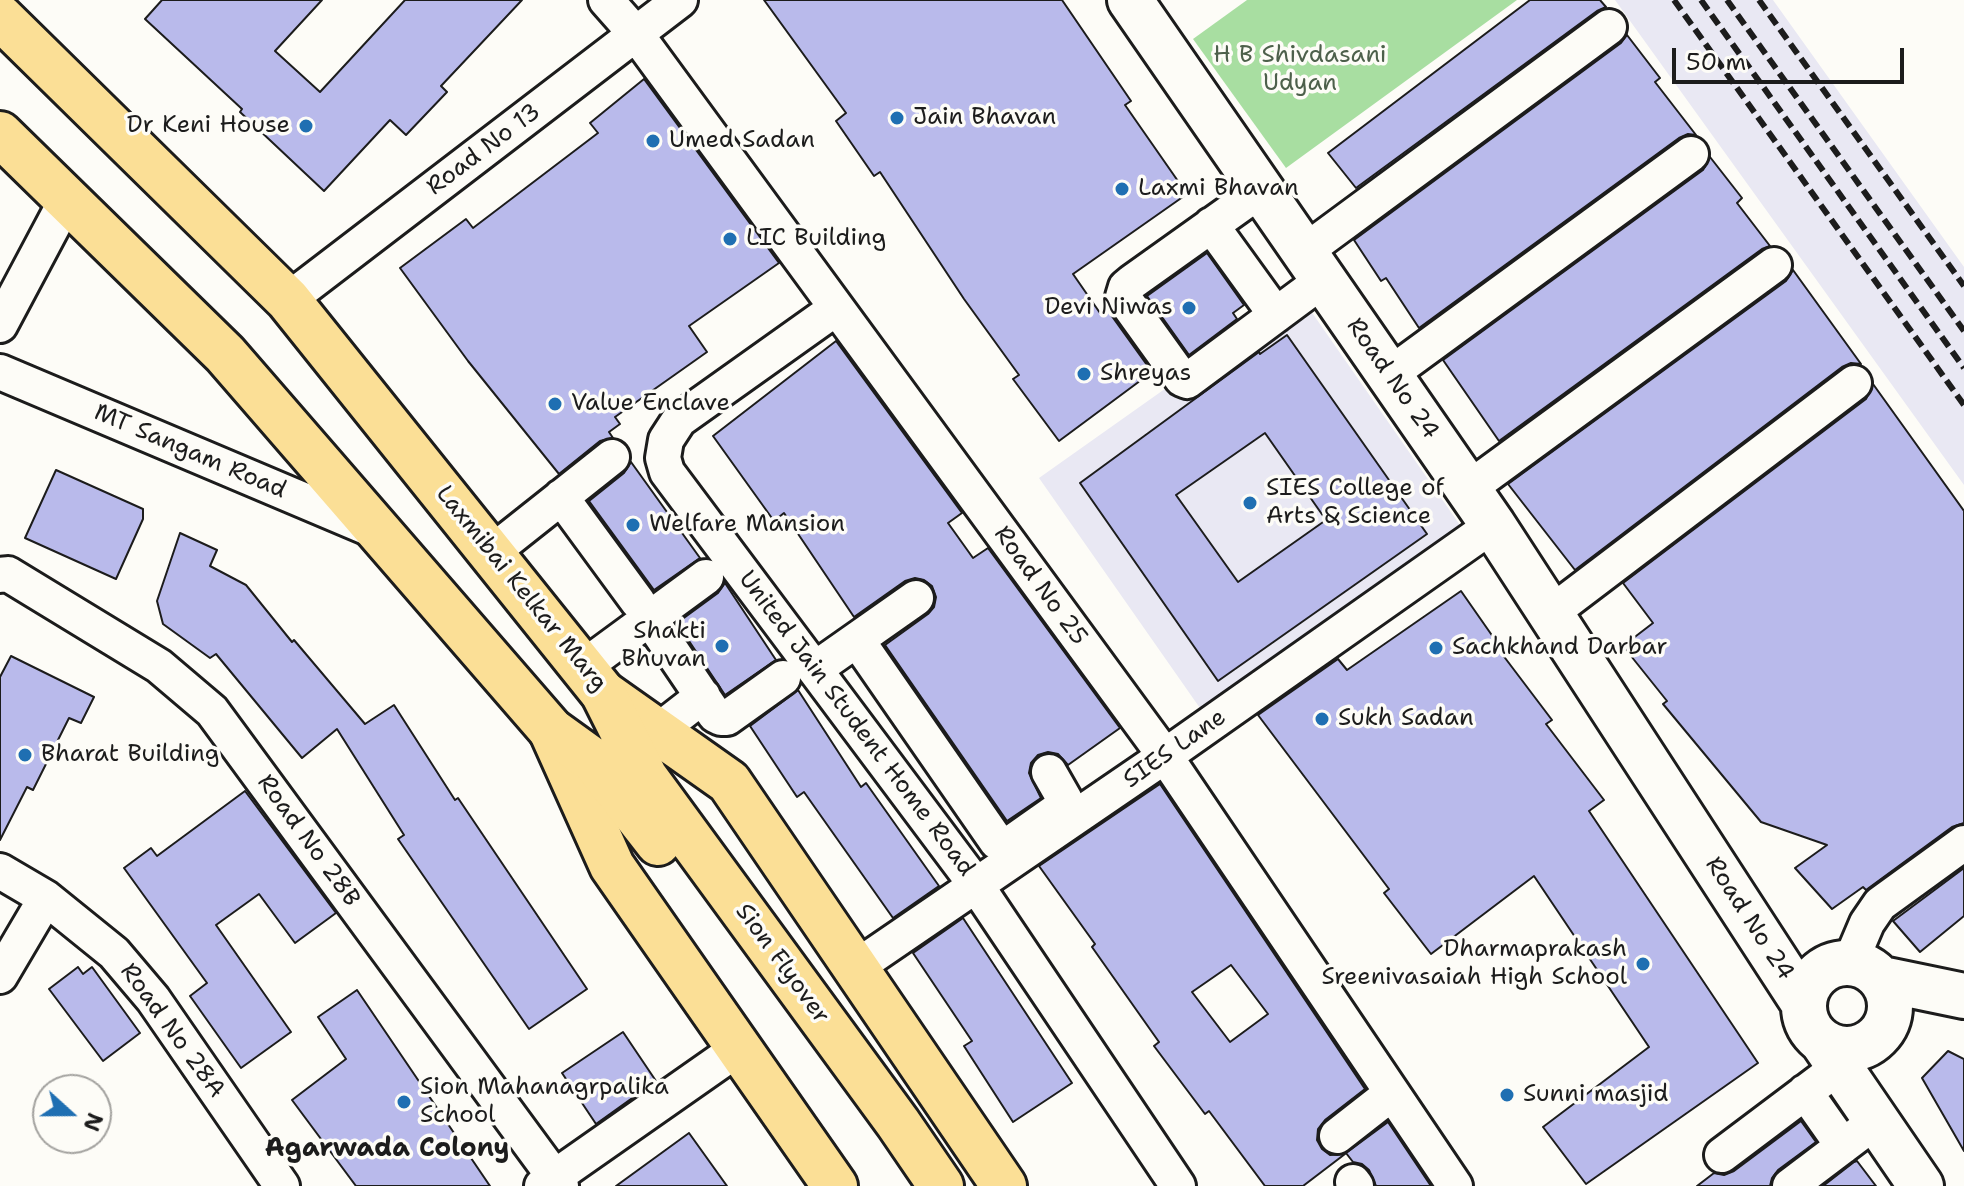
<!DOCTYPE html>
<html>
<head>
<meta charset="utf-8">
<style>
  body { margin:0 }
  #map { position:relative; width:1964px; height:1186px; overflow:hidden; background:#fdfcf7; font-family:"Shantell Sans",sans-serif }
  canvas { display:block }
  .north { position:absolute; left:32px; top:1074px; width:80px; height:80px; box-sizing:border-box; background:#fdfcf7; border:2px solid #a3a29f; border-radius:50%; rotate:111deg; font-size:22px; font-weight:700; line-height:32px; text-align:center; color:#1c1c1c }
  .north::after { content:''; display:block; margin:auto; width:28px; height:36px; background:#1f6fb2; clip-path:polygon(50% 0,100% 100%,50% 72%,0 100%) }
  .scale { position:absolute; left:1672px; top:48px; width:232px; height:36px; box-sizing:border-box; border:4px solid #1c1c1c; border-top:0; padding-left:10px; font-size:24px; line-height:28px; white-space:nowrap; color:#1c1c1c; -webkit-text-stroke:6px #fdfcf7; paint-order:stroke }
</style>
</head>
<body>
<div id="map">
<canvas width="1964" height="1186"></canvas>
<div class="north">N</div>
<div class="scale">50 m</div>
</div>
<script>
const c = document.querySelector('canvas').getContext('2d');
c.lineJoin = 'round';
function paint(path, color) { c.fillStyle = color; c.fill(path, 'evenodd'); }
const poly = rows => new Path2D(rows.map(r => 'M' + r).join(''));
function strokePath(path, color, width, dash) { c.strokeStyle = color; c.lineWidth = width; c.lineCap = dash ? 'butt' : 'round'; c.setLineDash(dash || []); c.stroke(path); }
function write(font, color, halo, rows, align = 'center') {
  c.font = font + ' "Shantell Sans",sans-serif'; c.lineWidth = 7; c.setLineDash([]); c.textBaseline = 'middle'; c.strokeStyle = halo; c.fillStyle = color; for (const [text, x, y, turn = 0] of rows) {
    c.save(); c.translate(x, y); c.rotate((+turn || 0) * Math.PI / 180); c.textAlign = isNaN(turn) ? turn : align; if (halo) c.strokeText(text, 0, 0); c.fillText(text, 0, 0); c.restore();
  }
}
paint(poly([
  [1615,0,1773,0,1964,267,1964,485],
  [1299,294,1462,528,1202,711,1039,478]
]), '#e9e8f3');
paint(poly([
  [1247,0,1517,0,1286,168,1193,39]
]), '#a8dea1');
const building = poly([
  [162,0,322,0,275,51,320,92,405,0,522,0,441,86,447,92,406,135,390,120,324,191,240,112,242,109,145,19,162,0],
  [764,0,1062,0,1131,101,1125,105,1187,194,1073,274,1100,313,1106,308,1152,372,1059,441,1013,379,1019,375,964,299,880,172,874,176,836,121,846,113,764,0],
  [1530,0,1600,0,1606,7,1597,11,1356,188,1328,153,1530,0],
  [1627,35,1660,78,1655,82,1696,135,1688,134,1679,138,1419,328,1386,278,1381,281,1354,240,1621,43,1627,35],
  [644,79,779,263,689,326,707,352,615,417,620,424,609,432,613,438,600,441,559,474,468,361,400,268,466,219,473,228,598,133,590,123,644,79],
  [1710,157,1742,198,1737,203,1770,246,1762,249,1499,441,1443,360,1703,170,1710,157],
  [1207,253,1244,305,1233,313,1237,319,1189,355,1147,296,1207,253],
  [1793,270,1861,364,1851,363,1842,367,1575,570,1508,484,1786,281,1793,270],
  [1287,335,1427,534,1218,681,1080,483,1259,352,1260,354,1287,335],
  [1265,433,1326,520,1238,582,1176,495,1265,433],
  [836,341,962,513,948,523,973,558,988,548,1120,728,1068,765,1058,754,1048,752,1038,755,1031,763,1029,773,1041,798,1007,821,885,645,928,614,934,607,936,597,932,586,924,580,915,578,905,581,854,617,784,513,774,521,713,436,836,341],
  [1873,384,1964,511,1964,823,1952,827,1866,890,1863,887,1832,909,1795,868,1827,845,1761,822,1663,704,1667,701,1623,646,1653,623,1623,583,1866,399,1873,384],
  [631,462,700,558,654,590,589,501,624,473,631,462],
  [56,470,143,509,143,519,116,579,25,538,56,470],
  [180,533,217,550,210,566,246,585,292,642,294,640,365,724,394,705,455,800,458,798,587,989,529,1029,398,839,404,835,337,729,302,758,216,654,210,658,163,624,157,601,180,533],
  [725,583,776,660,725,695,677,623,718,593,725,583],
  [1461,591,1498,644,1496,646,1552,720,1546,724,1604,800,1589,811,1758,1063,1586,1184,1543,1127,1649,1047,1534,876,1431,954,1384,893,1389,889,1258,715,1338,659,1347,670,1461,591],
  [11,656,94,697,81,723,69,718,33,790,27,787,0,840,0,677,11,656],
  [798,690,861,787,866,783,939,886,893,918,804,792,797,797,750,726,798,690],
  [1160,784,1365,1089,1325,1120,1318,1129,1317,1140,1322,1149,1330,1155,1345,1154,1303,1186,1265,1186,1209,1111,1205,1114,1154,1046,1159,1042,1092,947,1095,944,1039,866,1160,784],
  [1231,965,1268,1014,1230,1042,1192,992,1231,965],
  [245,791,336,913,295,943,259,894,216,925,291,1032,241,1068,190,996,207,983,124,868,151,848,157,856,245,791],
  [1964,868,1964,916,1920,952,1893,921,1964,868],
  [963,918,1072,1083,1013,1122,964,1046,972,1041,913,953,963,918],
  [78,967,83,974,92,967,140,1033,103,1061,49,989,78,967],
  [357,990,490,1186,356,1186,292,1100,346,1059,318,1017,357,990],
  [623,1032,656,1081,596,1124,562,1073,623,1032],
  [1948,1051,1964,1059,1964,1151,1922,1078,1948,1051],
  [1801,1121,1816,1142,1778,1170,1772,1178,1770,1186,1697,1186,1714,1173,1724,1175,1734,1171,1801,1121],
  [1388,1122,1431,1186,1376,1186,1369,1170,1362,1164,1353,1162,1346,1153,1388,1122],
  [689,1133,727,1186,616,1186,689,1133],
  [1857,1161,1876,1186,1823,1186,1854,1162,1857,1161]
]);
paint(building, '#b9baeb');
strokePath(building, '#1c1c1c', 2);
const street = poly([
  [606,0,636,34,1165,756,1455,1186],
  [1261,190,1132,282,1126,287,1123,297,1182,379,1187,381,1323,280],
  [1211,225,1276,315],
  [1304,252,1609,27],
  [288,300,680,0],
  [835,309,679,420,666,440,663,458,667,472,976,885,1178,1186],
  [0,325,67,199],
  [0,372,376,531],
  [1389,375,1691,154],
  [1468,489,1774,265],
  [561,497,638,602],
  [491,553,612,457],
  [0,575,8,574,159,666,212,711,561,1186],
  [1551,613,1854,383],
  [650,619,715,715,721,718,727,718,783,678],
  [857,640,997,842,1007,846,1061,808,1065,800,1049,772],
  [582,668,706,577],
  [815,669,916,598],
  [658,731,703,696],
  [0,871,46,898,114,953,153,999,282,1186],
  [1850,963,1867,923,1880,904,1964,843],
  [855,968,1165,756,1493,525],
  [0,976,46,898],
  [1805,1092,1843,1146],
  [1337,1136,1392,1093],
  [1722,1155,1839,1067],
  [1353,1182,1356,1186],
  [542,1186,739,1048],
  [1790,1186,1876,1121]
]);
const secondary = poly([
  [1130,0,1493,525,1804,1004],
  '1804 1006a43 43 0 1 1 86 0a43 43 0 1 1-86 0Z',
  [1882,979,1964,996],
  [1822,1041,1921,1186]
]);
const primary = poly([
  [603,693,729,782,1004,1186],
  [551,730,612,866,835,1186]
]);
const highway = poly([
  [0,17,288,300,603,693,645,777,898,1123,941,1186],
  [0,134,225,354,551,730,594,761,658,843]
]);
strokePath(street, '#1c1c1c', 40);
strokePath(secondary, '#1c1c1c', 50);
strokePath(primary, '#1c1c1c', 50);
strokePath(highway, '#1c1c1c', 50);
strokePath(street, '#fdfcf7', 34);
strokePath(secondary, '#fdfcf7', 44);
strokePath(primary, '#fbdf96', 44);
strokePath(highway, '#fbdf96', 44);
strokePath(poly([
  [1674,0,1964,405],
  [1701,0,1964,368],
  [1727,0,1964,331],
  [1759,0,1964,286]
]), '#1c1c1c', 6, [12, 6]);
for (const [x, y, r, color] of [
  [897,118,8,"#1f6fb2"],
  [306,126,8,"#1f6fb2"],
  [653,141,8,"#1f6fb2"],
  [1122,189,8,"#1f6fb2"],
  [730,239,8,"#1f6fb2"],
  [1189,308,8,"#1f6fb2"],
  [1084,374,8,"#1f6fb2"],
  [555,404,8,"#1f6fb2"],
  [1250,503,8,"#1f6fb2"],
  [633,525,8,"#1f6fb2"],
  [722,646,8,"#1f6fb2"],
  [1436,648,8,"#1f6fb2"],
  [1322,719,8,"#1f6fb2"],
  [25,755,8,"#1f6fb2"],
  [1643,964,8,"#1f6fb2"],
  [1507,1095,8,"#1f6fb2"],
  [404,1102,8,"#1f6fb2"]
]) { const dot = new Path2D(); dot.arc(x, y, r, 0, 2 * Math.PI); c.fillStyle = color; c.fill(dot); strokePath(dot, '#fdfcf7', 3); }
write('24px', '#4d604b', '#fdfcf7', [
  ["H B Shivdasani",1300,56],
  ["Udyan",1300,84]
]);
write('24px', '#1c1c1c', '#fdfcf7', [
  ["Jain Bhavan",913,118],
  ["Dr Keni House",290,126,"right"],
  ["Umed Sadan",669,141],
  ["Laxmi Bhavan",1138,189],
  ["LIC Building",746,239],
  ["Devi Niwas",1173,308,"right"],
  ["Shreyas",1100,374],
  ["Value Enclave",571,404],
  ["SIES College of",1266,489],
  ["Arts & Science",1266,517],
  ["Welfare Mansion",649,525],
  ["Shakti",706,632,"right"],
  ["Bhuvan",706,660,"right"],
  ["Sachkhand Darbar",1452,648],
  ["Sukh Sadan",1338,719],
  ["Bharat Building",41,755],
  ["Dharmaprakash",1627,950,"right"],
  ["Sreenivasaiah High School",1627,978,"right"],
  ["Sion Mahanagrpalika",420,1088],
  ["School",420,1116],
  ["Sunni masjid",1523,1095]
], 'left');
write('24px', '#1c1c1c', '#fdfcf7', [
  ["Road No 13",484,150,-37],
  ["Road No 24",1392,379,55],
  ["MT Sangam Road",190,452,23],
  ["Road No 25",1040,586,54],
  ["Laxmibai Kelkar Marg",521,589,51],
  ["United Jain Student Home Road",856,724,53],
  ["SIES Lane",1175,749,-35],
  ["Road No 28B",308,841,54],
  ["Road No 24",1749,919,57],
  ["Sion Flyover",782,964,54],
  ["Road No 28A",172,1031,54]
]);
write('bold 26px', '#1c1c1c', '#fdfcf7', [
  ["Agarwada Colony",387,1149]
]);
</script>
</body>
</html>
